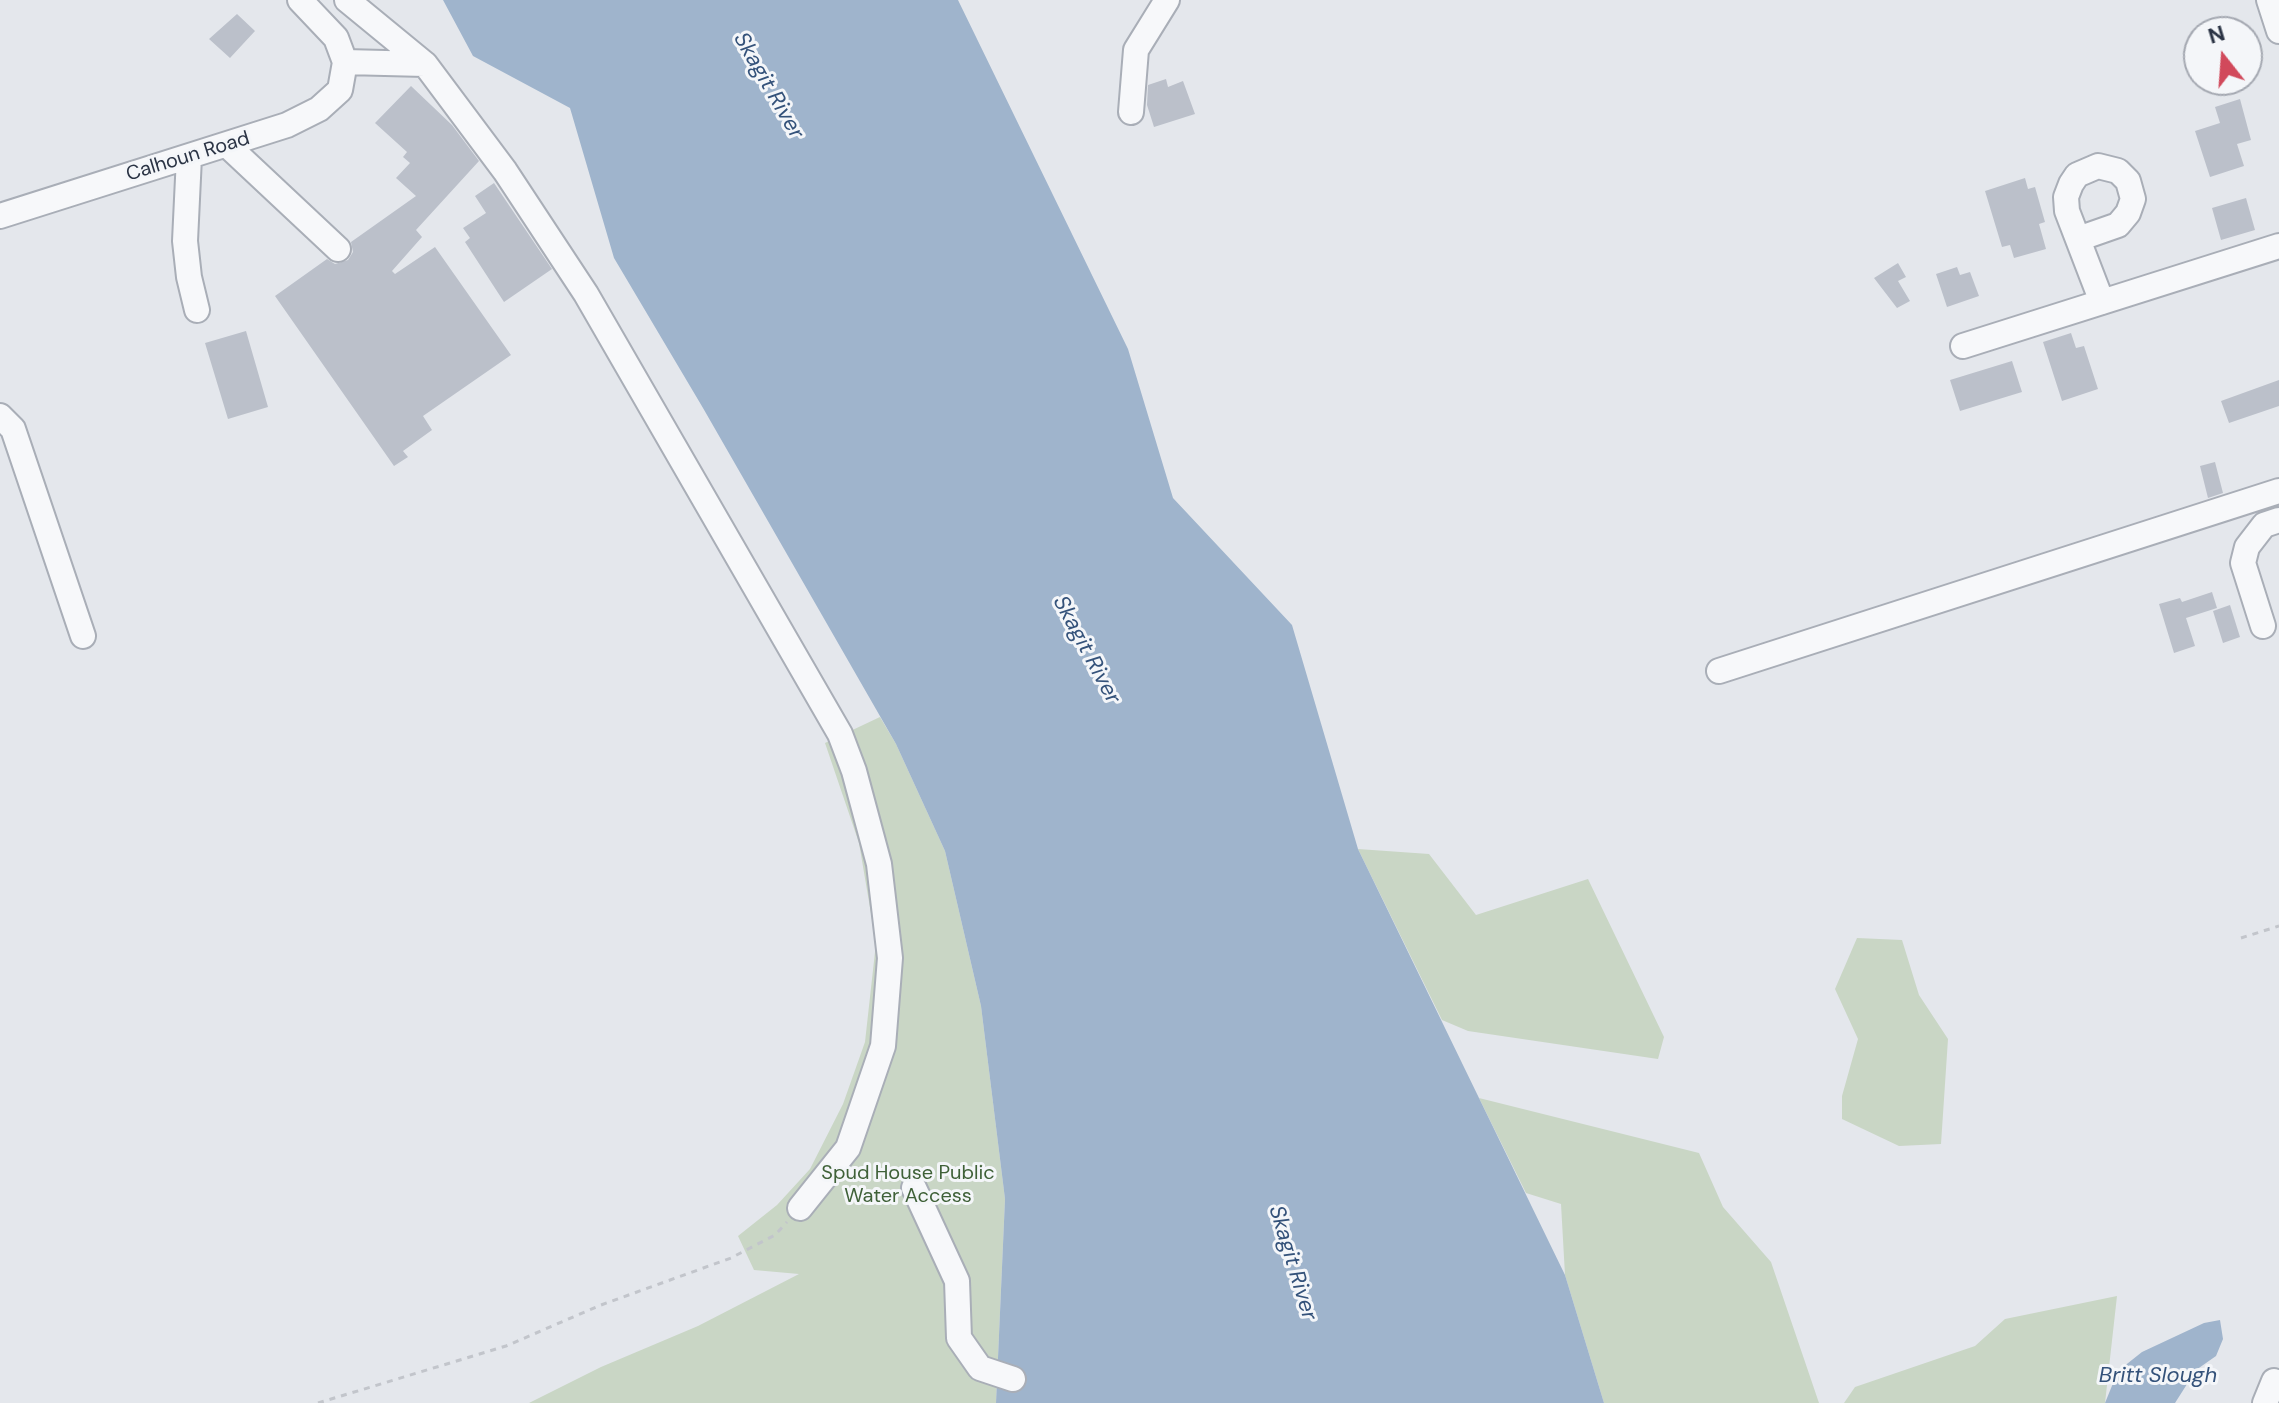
<!DOCTYPE html>
<html>
<head>
<meta charset="utf-8">
<style>
  body { margin:0 }
  #map { position:relative; width:2279px; height:1403px; overflow:hidden; background:#e4e7ec; font-family:"DM Sans",sans-serif }
  canvas { display:block }
  .north { position:absolute; left:2183px; top:16px; width:80px; height:80px; box-sizing:border-box; background:#f4f6f9; border:2px solid #a4a8b1; border-radius:50%; rotate:343deg; font-size:22px; font-weight:700; line-height:32px; text-align:center; color:#2b3445 }
  .north::after { content:''; display:block; margin:auto; width:28px; height:36px; background:#d1495b; clip-path:polygon(50% 0,100% 100%,50% 72%,0 100%) }
</style>
</head>
<body>
<div id="map">
<canvas width="2279" height="1403"></canvas>
<div class="north">N</div>
</div>
<script>
const c = document.querySelector('canvas').getContext('2d');
c.lineJoin = 'round';
function paint(path, color) { c.fillStyle = color; c.fill(path, 'evenodd'); }
const poly = rows => new Path2D(rows.map(r => 'M' + r).join(''));
function strokePath(path, color, width, dash) { c.strokeStyle = color; c.lineWidth = width; c.lineCap = dash ? 'butt' : 'round'; c.setLineDash(dash || []); c.stroke(path); }
function write(font, color, halo, rows, align = 'center') {
  c.font = font + ' "DM Sans",sans-serif'; c.lineWidth = 6; c.setLineDash([]); c.textBaseline = 'middle'; c.strokeStyle = halo; c.fillStyle = color; for (const [text, x, y, turn = 0] of rows) {
    c.save(); c.translate(x, y); c.rotate((+turn || 0) * Math.PI / 180); c.textAlign = isNaN(turn) ? turn : align; if (halo) c.strokeText(text, 0, 0); c.fillText(text, 0, 0); c.restore();
  }
}
paint(poly([
  [880,717,896,744,945,851,981,1006,1005,1199,996,1403,529,1403,601,1367,698,1326,799,1274,754,1270,738,1236,777,1205,810,1169,843,1104,865,1042,876,943,859,843,825,743],
  [1358,849,1429,854,1476,915,1588,879,1664,1037,1658,1059,1468,1031,1442,1020],
  [1857,938,1902,940,1919,995,1948,1039,1941,1144,1899,1146,1842,1119,1842,1096,1858,1039,1835,989],
  [1479,1098,1699,1153,1723,1207,1771,1262,1819,1403,1604,1403,1565,1275,1561,1204,1526,1193],
  [2117,1296,2105,1403,1844,1403,1855,1387,1975,1346,2005,1319]
]), '#c9d6c5');
paint(poly([
  [443,0,958,0,1128,349,1173,498,1292,625,1358,849,1565,1275,1604,1403,996,1403,1005,1199,981,1006,945,851,896,744,703,408,614,258,570,108,473,56],
  [2220,1320,2223,1339,2216,1356,2196,1370,2175,1403,2105,1403,2118,1371,2142,1352,2204,1323]
]), '#9fb4cc');
paint(poly([
  [237,14,255,31,230,58,209,39],
  [1166,79,1168,87,1183,81,1195,114,1154,127,1147,105,1148,85],
  [411,86,452,125,479,161,416,230,422,237,392,271,395,274,435,247,511,355,423,416,432,430,403,451,408,457,394,466,275,296,327,259,335,264,348,260,353,252,351,242,416,196,396,178,410,163,403,157,407,152,375,123],
  [2240,99,2251,140,2237,144,2244,166,2210,177,2195,131,2220,123,2215,107],
  [2025,178,2028,189,2035,187,2045,222,2039,224,2046,249,2014,258,2010,245,2002,247,1985,191],
  [494,183,552,269,504,302,465,242,470,238,463,228,486,213,475,196],
  [2246,198,2255,230,2221,240,2212,208],
  [1898,263,1906,277,1898,281,1910,301,1897,308,1874,278],
  [1957,267,1960,275,1970,272,1979,296,1947,307,1936,274],
  [246,331,268,407,228,419,205,343],
  [2071,333,2076,348,2084,346,2098,389,2062,401,2043,342],
  [2012,361,2022,392,1960,411,1950,380],
  [2279,380,2279,406,2229,423,2221,401],
  [2215,462,2223,493,2208,498,2200,466],
  [2212,592,2217,608,2186,618,2195,646,2174,653,2159,604,2180,598,2182,602],
  [2230,605,2240,637,2223,643,2213,611]
]), '#bbc0ca');
const minor = poly([
  [300,0,336,38,345,62],
  [347,0,425,64],
  [2269,0,2279,31],
  [345,62,425,64,505,171,586,294,840,734,854,771,879,864,890,958,883,1046,848,1148,800,1208],
  [1131,112,1136,50,1167,0],
  [227,145,338,249],
  [189,157,185,241,189,277,197,310],
  [0,216,287,125,319,109,340,90,345,62],
  [2078,239,2118,225,2128,213,2133,199,2128,181,2118,171,2098,166,2077,175,2071,184,2066,197,2067,211,2102,302],
  [1963,346,2279,246],
  [0,416,13,429,83,636],
  [2263,626,2243,563,2247,547,2264,525,2279,520],
  [1719,671,2279,491],
  [914,1188,957,1281,959,1338,980,1368,1013,1379],
  [2265,1403,2274,1381]
]);
strokePath(minor, '#a9aeb7', 28);
strokePath(poly([
  [2241,938,2279,926],
  [318,1403,506,1346,601,1305,731,1258,775,1235,787,1222]
]), '#c2c5cb', 3, [6, 6]);
strokePath(minor, '#f7f8fa', 24);
write('20px', '#2b3445', '#f4f6f9', [
  ["Calhoun Road",188,157,-17]
]);
write('20px', '#3f6138', '#f4f6f9', [
  ["Spud House Public",908,1174],
  ["Water Access",908,1197]
]);
write('italic 22px', '#34527a', '#f4f6f9', [
  ["Skagit River",768,86,60],
  ["Skagit River",1086,650,62],
  ["Skagit River",1292,1263,73],
  ["Britt Slough",2158,1376]
]);
</script>
</body>
</html>
